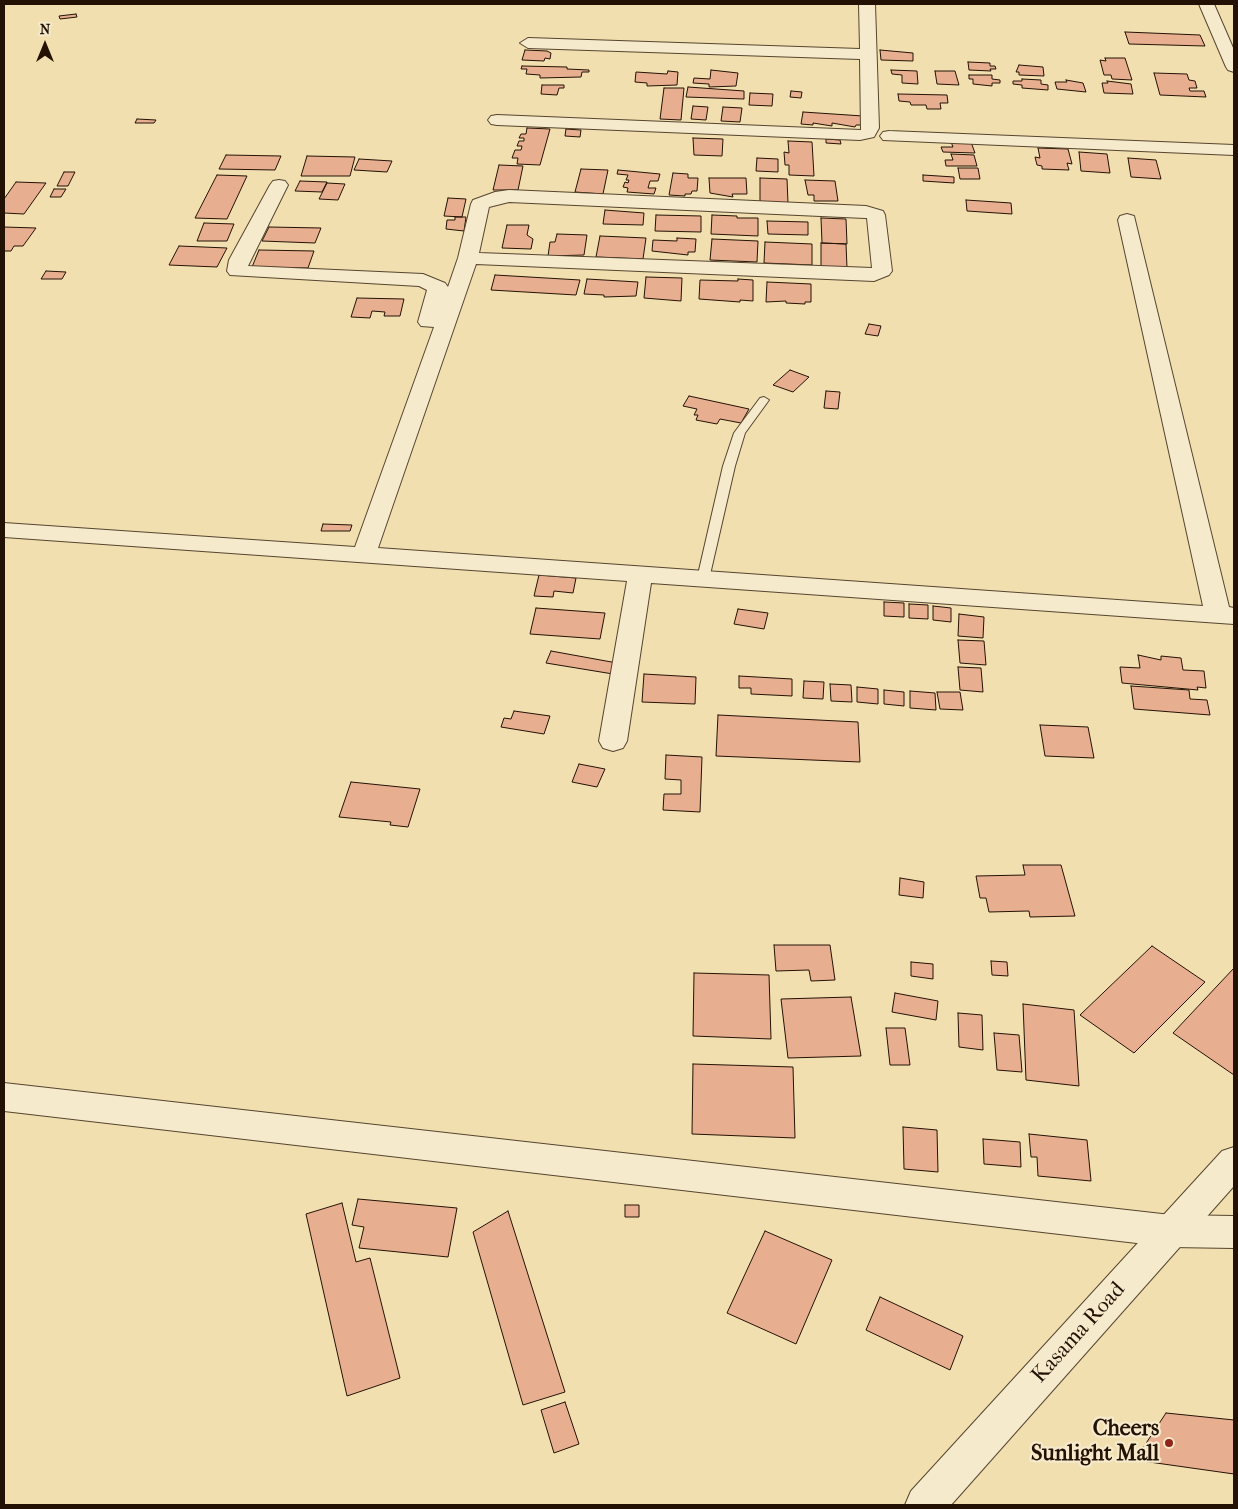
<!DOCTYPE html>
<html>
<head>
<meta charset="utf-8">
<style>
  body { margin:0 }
  #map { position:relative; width:1238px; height:1509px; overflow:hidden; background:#f1dfb0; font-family:"IM FELL French Canon",serif }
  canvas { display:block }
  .frame { position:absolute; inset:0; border:5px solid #231204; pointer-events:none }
  .north { position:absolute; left:20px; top:20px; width:50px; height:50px; -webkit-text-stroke:4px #f6eacc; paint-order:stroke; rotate:0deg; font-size:14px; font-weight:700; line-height:20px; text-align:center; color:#231204 }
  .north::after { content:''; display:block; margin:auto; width:18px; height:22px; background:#231204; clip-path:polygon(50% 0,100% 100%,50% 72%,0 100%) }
</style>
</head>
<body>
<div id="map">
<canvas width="1238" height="1509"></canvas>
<div class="frame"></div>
<div class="north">N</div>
</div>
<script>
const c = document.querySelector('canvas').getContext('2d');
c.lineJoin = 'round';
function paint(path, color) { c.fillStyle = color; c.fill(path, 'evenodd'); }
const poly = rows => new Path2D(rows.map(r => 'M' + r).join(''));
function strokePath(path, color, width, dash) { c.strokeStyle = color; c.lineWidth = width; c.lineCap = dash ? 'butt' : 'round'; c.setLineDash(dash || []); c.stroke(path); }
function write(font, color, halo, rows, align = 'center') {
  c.font = font + ' "IM FELL French Canon",serif'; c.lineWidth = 4.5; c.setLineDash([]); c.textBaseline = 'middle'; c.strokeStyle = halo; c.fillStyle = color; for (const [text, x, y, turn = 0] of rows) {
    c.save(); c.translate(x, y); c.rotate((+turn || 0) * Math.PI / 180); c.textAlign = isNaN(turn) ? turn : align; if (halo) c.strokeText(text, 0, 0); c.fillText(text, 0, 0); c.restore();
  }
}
const building = poly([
  [76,14,77,17,60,19,59,16,76,14],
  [1125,32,1200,35,1205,46,1129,44,1125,32],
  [525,50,547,51,551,53,550,59,545,58,544,61,522,60,525,50],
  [880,50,913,53,913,61,881,60,880,50],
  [1105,58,1125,58,1132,80,1112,79,1111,75,1104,75,1100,60,1106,61,1105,58],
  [968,62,990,63,990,66,995,66,996,69,990,69,991,71,969,70,968,62],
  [1019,65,1043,67,1044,76,1019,75,1019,72,1016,72,1019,65],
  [522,66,567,67,567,69,589,70,589,72,582,72,581,77,540,78,540,75,526,74,527,69,521,69,522,66],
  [711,70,738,73,736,86,709,87,709,84,693,83,694,78,710,79,711,70],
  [891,70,917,71,918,84,902,83,902,75,892,74,891,70],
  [668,71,678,72,677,85,647,86,647,83,635,82,636,72,667,74,668,71],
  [935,71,955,71,959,85,937,84,935,71],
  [1154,73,1187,74,1189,80,1195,81,1197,88,1189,88,1190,91,1204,91,1206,97,1160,95,1154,73],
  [969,75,992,75,992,79,1000,80,1000,83,992,83,992,86,973,84,973,79,969,79,969,75],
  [1022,79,1041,80,1041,84,1048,85,1048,90,1022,88,1022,85,1013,84,1013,81,1022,81,1022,79],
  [1066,80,1083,83,1086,92,1057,89,1055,82,1067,82,1066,80],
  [1107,81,1131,84,1133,94,1104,93,1102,83,1108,83,1107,81],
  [542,85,564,85,564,88,559,88,557,95,541,94,542,85],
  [688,87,744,91,744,99,686,97,688,87],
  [664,88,684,88,681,120,660,119,664,88],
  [791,91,802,92,801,98,790,97,791,91],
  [750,93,773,94,772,106,749,105,750,93],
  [898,94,947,95,948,103,940,103,941,109,927,109,926,105,911,105,910,102,899,101,898,94],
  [693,106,708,107,706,120,691,119,693,106],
  [723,107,742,108,740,122,721,121,723,107],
  [803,112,863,116,862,125,856,125,855,127,832,123,832,126,813,123,813,125,801,124,803,112],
  [137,119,156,120,154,123,135,123,137,119],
  [527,128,550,129,540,165,517,164,518,158,512,158,515,150,521,150,522,146,517,146,519,141,524,141,524,138,519,138,521,134,526,134,527,128],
  [566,129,581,130,580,137,565,136,566,129],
  [693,138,723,139,722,156,694,155,693,138],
  [826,139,840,140,841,144,826,143,826,139],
  [788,141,812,142,814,176,789,175,789,165,785,165,784,152,789,153,788,141],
  [951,142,971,142,975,153,943,152,941,147,953,147,951,142],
  [1038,148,1068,149,1072,164,1067,163,1069,170,1042,169,1042,166,1037,165,1035,157,1040,158,1038,148],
  [1079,152,1107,154,1110,173,1081,171,1079,152],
  [951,154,974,155,977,166,946,166,945,160,953,160,951,154],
  [226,155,281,156,275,170,219,169,226,155],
  [307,156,355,157,350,176,301,176,307,156],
  [757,158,778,159,778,172,756,171,757,158],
  [1128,158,1156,160,1161,179,1131,177,1128,158],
  [359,159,392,161,387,172,354,170,359,159],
  [499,165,523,166,518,190,493,190,499,165],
  [958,168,978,168,980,179,960,179,958,168],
  [581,169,608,170,603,194,575,192,581,169],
  [618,170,660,174,658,181,650,181,648,188,656,188,654,194,627,192,628,188,623,187,625,182,628,183,629,180,626,180,628,175,617,174,618,170],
  [64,172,75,172,68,186,57,186,64,172],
  [673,173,688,174,688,178,698,178,697,191,692,191,691,194,685,194,685,196,669,195,673,173],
  [217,175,247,176,227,219,195,218,217,175],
  [923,175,954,177,954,183,923,181,923,175],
  [709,178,746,178,747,194,732,194,733,197,710,193,709,178],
  [760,178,787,179,788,203,760,202,760,178],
  [805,180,835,181,838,201,814,201,814,195,808,195,805,180],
  [300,181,327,182,322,192,295,191,300,181],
  [16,182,46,183,24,214,4,213,4,199,16,182],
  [327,183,345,184,338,200,319,199,327,183],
  [54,189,66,189,61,197,50,197,54,189],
  [448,198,466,199,462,217,444,216,448,198],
  [966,200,1011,203,1012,214,967,211,966,200],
  [605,210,644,213,643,225,603,224,605,210],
  [656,215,701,216,701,232,655,231,656,215],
  [712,215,737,216,737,218,758,218,758,236,711,234,712,215],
  [455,217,466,217,464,231,446,229,447,220,455,220,455,217],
  [821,218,846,219,847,244,822,243,821,218],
  [767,221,808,222,808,235,768,234,767,221],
  [204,223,234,224,227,241,197,241,204,223],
  [507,225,529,225,527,235,533,239,531,249,502,248,507,225],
  [4,227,36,228,23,246,14,246,11,251,4,251,4,227],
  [269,227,321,228,315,243,262,241,269,227],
  [557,234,587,235,584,255,548,256,550,242,555,242,557,234],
  [600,236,646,238,643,259,596,257,600,236],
  [677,238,696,239,695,252,688,252,688,255,652,251,653,240,677,241,677,238],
  [712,239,758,241,757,262,710,260,712,239],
  [765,242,812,244,812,265,764,263,765,242],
  [821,243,846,244,847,268,821,267,821,243],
  [179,246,227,248,217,267,169,265,179,246],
  [259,250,314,251,308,268,252,267,259,250],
  [46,271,66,272,62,279,41,279,46,271],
  [495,275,580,280,576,295,491,290,495,275],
  [646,277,682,278,681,301,644,298,646,277],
  [587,279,638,282,636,296,604,297,604,295,584,294,587,279],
  [738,279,753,280,753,301,740,300,740,302,699,299,700,280,738,281,738,279],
  [767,282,811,284,811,302,805,302,805,304,786,303,786,301,766,302,767,282],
  [357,298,404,299,400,316,384,316,385,312,372,311,370,318,351,317,357,298],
  [869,324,881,326,878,336,865,334,869,324],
  [790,370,809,377,793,392,773,385,790,370],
  [826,391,840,392,838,409,824,408,826,391],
  [689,396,749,409,741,423,720,419,717,424,696,420,698,415,694,415,697,409,683,406,689,396],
  [323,524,352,525,350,531,321,531,323,524],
  [539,575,576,578,573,593,554,591,553,597,534,596,539,575],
  [884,602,904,603,904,617,884,616,884,602],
  [909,604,928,605,928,619,909,618,909,604],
  [933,606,951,608,951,622,933,620,933,606],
  [536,608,605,613,600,639,530,634,536,608],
  [738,609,768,613,764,629,734,624,738,609],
  [959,614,984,617,983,638,958,636,959,614],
  [958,640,984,641,986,665,960,663,958,640],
  [551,651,617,663,613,674,546,663,551,651],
  [1138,655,1161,660,1161,656,1181,658,1183,670,1204,671,1206,688,1197,687,1198,690,1122,683,1120,667,1140,668,1138,655],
  [958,667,981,668,983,692,960,690,958,667],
  [644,674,696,677,695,704,642,702,644,674],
  [739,676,792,679,792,696,751,694,751,688,739,688,739,676],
  [804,681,824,682,823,699,803,698,804,681],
  [830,684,851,685,852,702,831,701,830,684],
  [1131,686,1189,690,1190,699,1207,700,1210,715,1134,709,1131,686],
  [857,687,878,689,878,704,857,702,857,687],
  [884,690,904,692,904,706,884,704,884,690],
  [910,691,935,693,936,710,910,708,910,691],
  [937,692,960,692,963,710,940,709,937,692],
  [514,711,550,716,544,734,501,727,504,718,511,719,514,711],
  [718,715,858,722,860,762,716,756,718,715],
  [1040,725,1088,727,1094,758,1045,756,1040,725],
  [666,755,702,757,700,812,663,810,664,794,681,794,681,780,665,779,666,755],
  [579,764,605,769,597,787,572,782,579,764],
  [351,782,420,789,408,827,390,825,391,822,339,817,351,782],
  [1023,865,1061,865,1075,916,1030,917,1029,911,989,912,986,898,980,898,976,876,1025,875,1023,865],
  [900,878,924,882,923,898,899,895,900,878],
  [774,945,830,945,835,980,811,981,809,970,776,971,774,945],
  [1152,946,1205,982,1134,1053,1080,1015,1152,946],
  [991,961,1007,962,1008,976,992,975,991,961],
  [911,962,933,964,933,979,911,976,911,962],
  [1234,968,1234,1075,1173,1033,1234,968],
  [694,973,769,975,771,1039,693,1036,694,973],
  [895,993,938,1001,936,1020,892,1012,895,993],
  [851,997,861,1056,788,1058,781,999,851,997],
  [1023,1004,1074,1010,1079,1086,1026,1080,1023,1004],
  [958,1013,982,1015,983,1050,959,1047,958,1013],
  [886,1028,905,1028,910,1065,890,1065,886,1028],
  [994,1033,1019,1035,1022,1072,997,1070,994,1033],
  [693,1064,793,1067,795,1138,692,1134,693,1064],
  [903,1127,937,1130,938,1172,904,1169,903,1127],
  [1029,1134,1087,1140,1091,1181,1038,1176,1037,1157,1031,1157,1029,1134],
  [983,1139,1020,1142,1021,1167,984,1164,983,1139],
  [358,1199,457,1208,448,1257,359,1248,364,1227,352,1225,358,1199],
  [342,1203,356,1262,370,1258,400,1378,347,1396,306,1214,342,1203],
  [625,1205,639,1205,639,1217,625,1217,625,1205],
  [508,1211,565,1392,523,1405,473,1232,508,1211],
  [765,1231,832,1260,796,1344,727,1313,765,1231],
  [880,1297,963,1336,950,1370,866,1330,880,1297],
  [565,1402,579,1444,554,1453,541,1410,565,1402],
  [1166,1413,1234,1420,1234,1474,1135,1460,1166,1413]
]);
paint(building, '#e8ae90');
strokePath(building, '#231204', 1);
const service = poly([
  [764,397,769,400,745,433,735,466,709,579,703,583,699,582,697,579,723,466,734,433,760,398,764,397]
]);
const minor = poly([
  [859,4,875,4,879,128,874,137,860,140,497,125,491,124,488,120,491,116,497,115,861,130,860,59,528,48,520,43,528,38,860,49,859,4],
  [1199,4,1214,4,1234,50,1234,72,1228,70,1226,67,1199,4],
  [889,131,1234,145,1234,155,883,140,880,136,883,132,889,131],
  [279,180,285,181,288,185,248,266,423,274,445,283,448,287,458,258,471,204,473,200,495,192,509,190,866,206,883,211,885,215,892,271,889,275,874,281,476,264,378,548,1203,606,1118,220,1120,216,1127,214,1134,216,1229,607,1234,608,1234,624,651,583,627,741,623,748,613,751,603,748,599,741,627,581,4,537,4,523,355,547,434,327,421,326,418,322,427,290,419,286,230,275,227,271,229,260,270,185,273,181,279,180],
  [509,202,865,218,867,218,872,268,479,253,489,207,509,202],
  [4,1083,1171,1215,1234,1216,1234,1248,1171,1247,4,1111,4,1083]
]);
const tertiary = poly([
  [1234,1147,1234,1186,951,1505,905,1505,911,1491,1222,1151,1234,1147]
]);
strokePath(service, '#56452f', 2);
strokePath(minor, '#56452f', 2);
strokePath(tertiary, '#56452f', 2);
paint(service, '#f6eacc');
paint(minor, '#f6eacc');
paint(tertiary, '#f6eacc');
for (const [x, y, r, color] of [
  [1169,1443,5,"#8f2418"]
]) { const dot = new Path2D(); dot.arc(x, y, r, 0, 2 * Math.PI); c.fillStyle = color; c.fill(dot); strokePath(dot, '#f6eacc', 2); }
write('22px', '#231204', '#f6eacc', [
  ["Kasama Road",1079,1333,-48]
]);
write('bold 22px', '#231204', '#f6eacc', [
  ["Cheers",1159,1430],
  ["Sunlight Mall",1159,1455]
], 'right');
</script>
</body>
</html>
